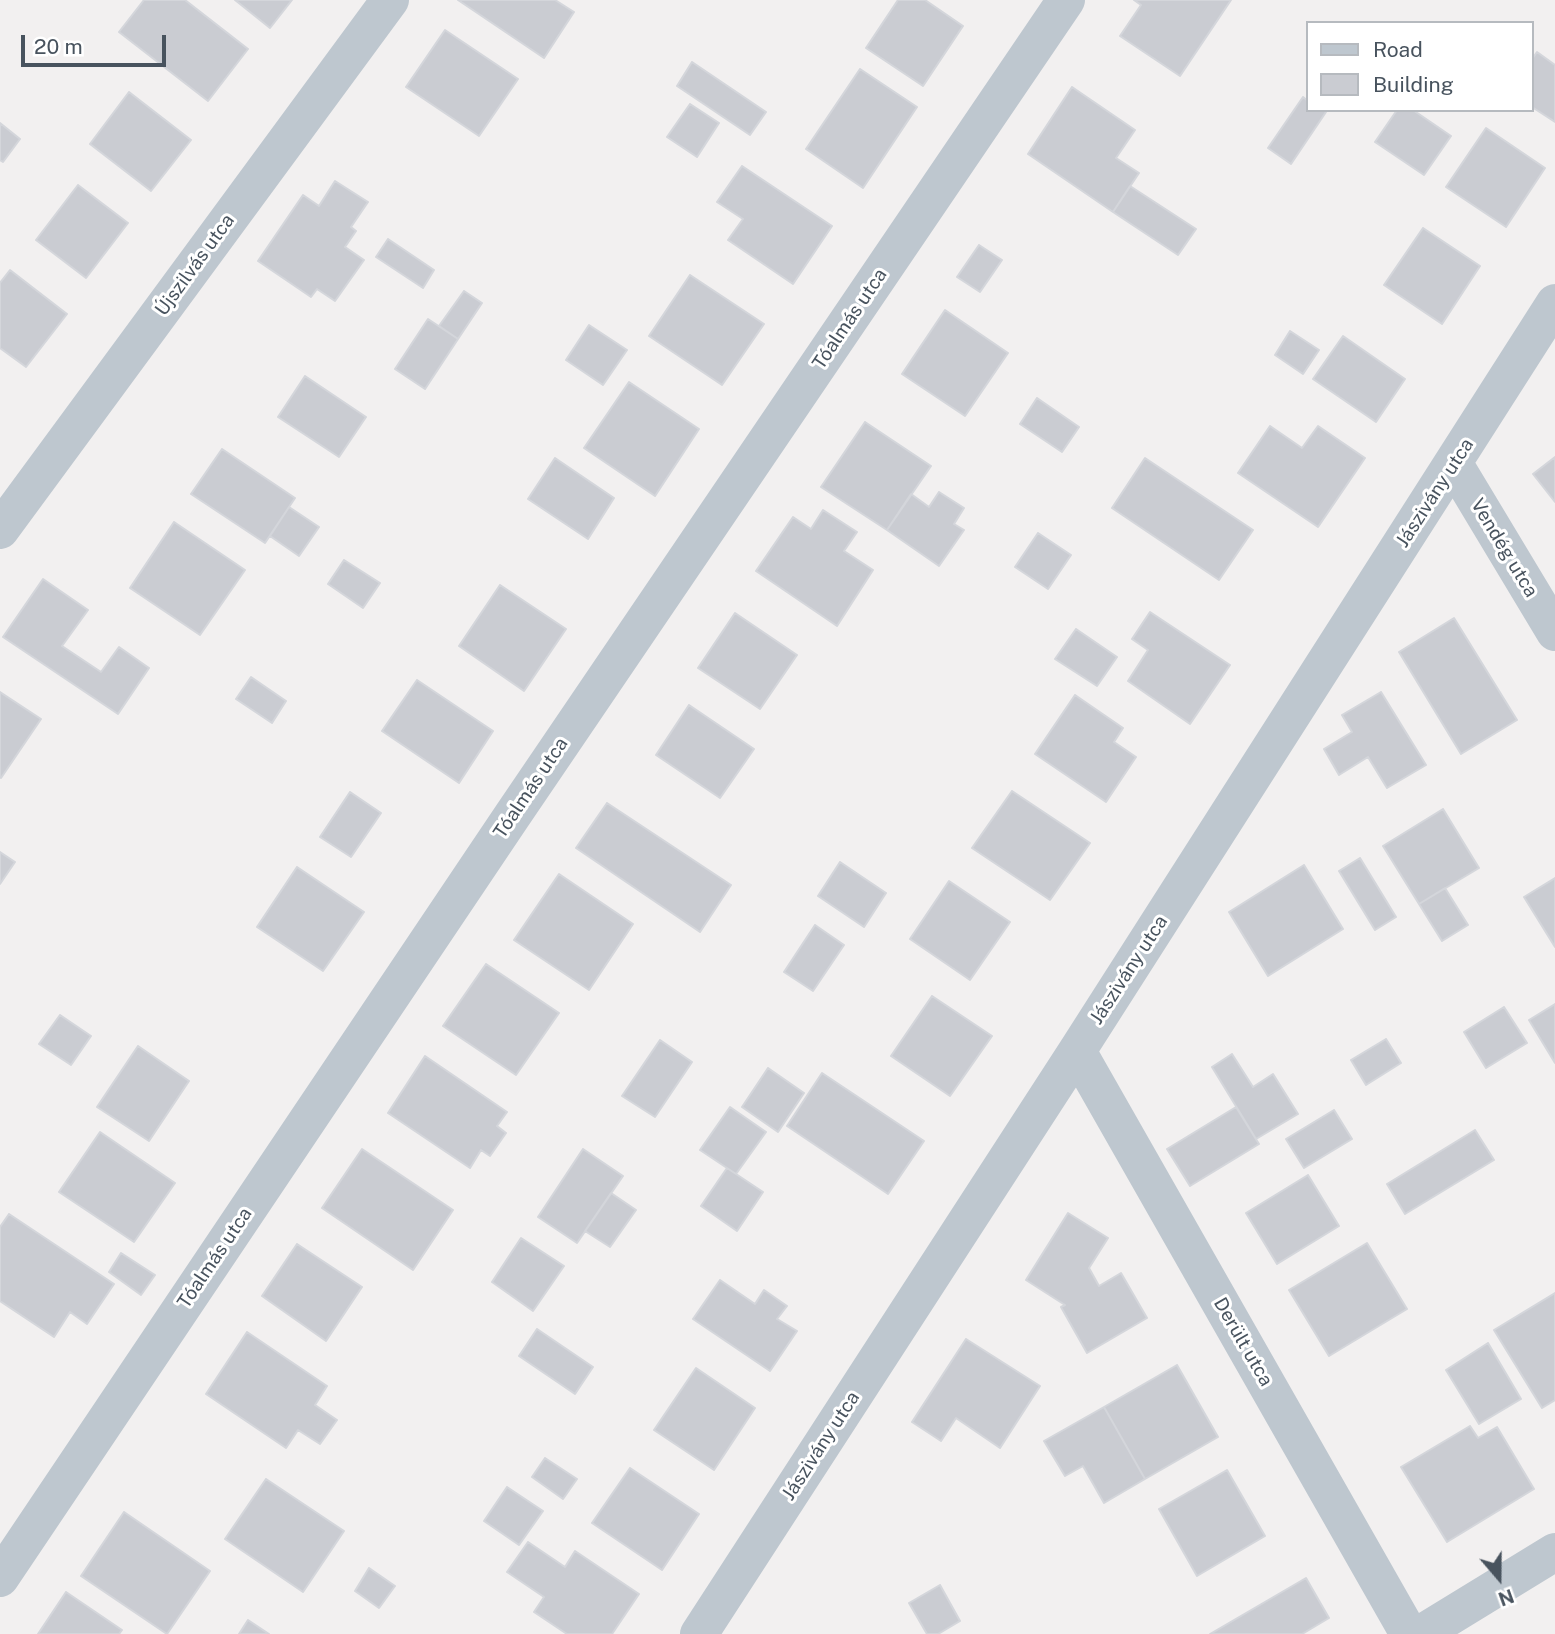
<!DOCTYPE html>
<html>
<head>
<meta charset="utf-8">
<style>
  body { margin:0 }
  #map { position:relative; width:1555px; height:1634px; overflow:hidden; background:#f2f0f0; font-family:"Public Sans",sans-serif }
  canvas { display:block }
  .legend { position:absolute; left:1306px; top:21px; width:228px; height:91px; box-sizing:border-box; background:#fff; border:2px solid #b6babf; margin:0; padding:9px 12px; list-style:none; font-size:21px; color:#48535e }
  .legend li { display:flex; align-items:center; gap:14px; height:35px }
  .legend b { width:35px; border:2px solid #b6babf }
  .north { position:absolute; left:1464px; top:1543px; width:70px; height:70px; -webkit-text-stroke:5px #fff; paint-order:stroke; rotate:160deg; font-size:19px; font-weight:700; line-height:28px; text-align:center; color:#48535e }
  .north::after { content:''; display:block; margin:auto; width:24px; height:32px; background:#48535e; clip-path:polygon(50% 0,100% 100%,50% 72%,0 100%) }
  .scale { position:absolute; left:21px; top:35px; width:145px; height:32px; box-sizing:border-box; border:4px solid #48535e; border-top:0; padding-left:9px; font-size:21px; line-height:24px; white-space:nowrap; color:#48535e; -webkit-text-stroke:5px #fff; paint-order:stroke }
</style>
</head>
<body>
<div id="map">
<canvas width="1555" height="1634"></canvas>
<ul class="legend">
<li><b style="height:9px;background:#bec7cf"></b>Road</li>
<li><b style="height:19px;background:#caccd2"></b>Building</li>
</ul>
<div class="north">N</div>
<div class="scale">20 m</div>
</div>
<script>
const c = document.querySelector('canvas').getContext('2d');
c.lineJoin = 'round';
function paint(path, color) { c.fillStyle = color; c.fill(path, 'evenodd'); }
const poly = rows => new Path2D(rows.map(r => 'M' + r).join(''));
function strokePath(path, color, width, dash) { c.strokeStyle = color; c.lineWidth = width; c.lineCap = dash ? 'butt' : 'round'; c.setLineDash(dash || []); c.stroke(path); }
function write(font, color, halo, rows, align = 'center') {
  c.font = font + ' "Public Sans",sans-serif'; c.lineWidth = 6; c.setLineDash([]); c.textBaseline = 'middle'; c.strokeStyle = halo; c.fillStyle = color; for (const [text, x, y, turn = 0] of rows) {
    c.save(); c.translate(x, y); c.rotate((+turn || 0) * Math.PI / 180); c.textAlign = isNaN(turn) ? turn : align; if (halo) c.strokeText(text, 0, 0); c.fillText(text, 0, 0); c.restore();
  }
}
const building = poly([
  [144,0,185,0,248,49,208,101,119,32,144,0],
  [235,0,292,0,270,28,235,0],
  [458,0,555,0,574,12,544,58,458,0],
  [898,0,925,0,963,26,923,86,866,48,898,0],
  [1134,0,1231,0,1180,76,1120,36,1141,5,1134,0],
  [445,30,518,79,479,136,406,87,445,30],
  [1537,52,1555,65,1555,122,1532,107,1532,59,1537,52],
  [692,62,766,112,750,135,677,86,692,62],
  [860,69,917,107,863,188,806,149,860,69],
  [1072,87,1135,130,1116,158,1139,173,1113,212,1028,154,1072,87],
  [129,92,191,140,151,191,90,144,129,92],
  [1303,97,1308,101,1308,110,1323,110,1326,112,1291,164,1268,148,1303,97],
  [690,104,719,123,697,157,667,137,690,104],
  [1397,110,1413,110,1451,136,1424,175,1375,142,1397,110],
  [0,123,20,139,3,162,0,160,0,123],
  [1486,128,1545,168,1506,227,1446,187,1486,128],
  [742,166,832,226,793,284,728,240,743,219,717,202,742,166],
  [335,181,368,202,351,227,356,231,345,247,364,260,335,301,317,289,311,297,258,261,303,195,319,206,335,181],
  [78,185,128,223,86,278,36,240,78,185],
  [1130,186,1196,229,1178,255,1113,212,1130,186],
  [1423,228,1480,266,1442,324,1384,285,1423,228],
  [388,239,434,270,423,288,376,257,388,239],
  [979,245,1002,260,980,292,957,277,979,245],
  [10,270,67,314,26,367,0,348,0,283,10,270],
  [690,275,764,324,722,385,649,336,690,275],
  [464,291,482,303,458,339,439,326,464,291],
  [945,310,1008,353,965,416,902,374,945,310],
  [428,319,458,339,425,389,395,369,428,319],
  [589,325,627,350,603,385,566,360,589,325],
  [1290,331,1319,350,1303,374,1275,355,1290,331],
  [1343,336,1405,379,1376,422,1313,379,1343,336],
  [305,376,366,417,339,457,278,417,305,376],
  [629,382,699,429,655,496,584,448,629,382],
  [1037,398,1079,427,1062,452,1020,424,1037,398],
  [865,422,931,466,887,530,821,487,865,422],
  [1270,426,1302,448,1318,426,1365,458,1318,527,1238,473,1270,426],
  [222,449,295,498,265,543,191,494,222,449],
  [1555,457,1555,502,1533,474,1555,457],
  [555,458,614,498,588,539,528,499,555,458],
  [1145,458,1253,530,1219,580,1112,508,1145,458],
  [939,492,964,508,954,524,964,530,939,566,887,530,911,494,929,507,939,492],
  [289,507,319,527,299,556,270,536,289,507],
  [823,510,857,532,844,551,873,570,837,626,756,571,793,517,811,529,823,510],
  [174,522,245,570,200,635,130,588,174,522],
  [1038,533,1071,555,1048,589,1015,567,1038,533],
  [344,560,380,583,363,608,328,584,344,560],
  [43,579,88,610,62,646,101,672,119,647,149,668,118,714,3,637,43,579],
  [500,585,566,629,524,691,459,646,500,585],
  [1150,612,1230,665,1190,724,1128,681,1148,650,1132,639,1150,612],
  [735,613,797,655,760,709,698,668,735,613],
  [1454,618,1517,720,1461,754,1399,652,1454,618],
  [1076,629,1117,657,1097,686,1055,659,1076,629],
  [251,677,286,701,272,723,236,699,251,677],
  [417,680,493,731,459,783,382,731,417,680],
  [0,692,41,719,1,778,0,777,0,692],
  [1381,692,1426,765,1387,788,1368,757,1339,775,1324,749,1352,732,1342,715,1381,692],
  [1075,695,1123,728,1114,742,1136,757,1106,802,1035,754,1075,695],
  [689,705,754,749,720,798,656,755,689,705],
  [1012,791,1090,843,1050,900,972,848,1012,791],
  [350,792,381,813,351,857,320,837,350,792],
  [607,803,731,885,700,932,576,848,607,803],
  [1443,809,1479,868,1419,904,1383,846,1443,809],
  [0,852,15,862,0,884,0,852],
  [1360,858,1396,917,1375,930,1339,871,1360,858],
  [840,862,886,893,864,927,818,896,840,862],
  [1304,865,1343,929,1268,976,1229,912,1304,865],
  [297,867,364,912,323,971,257,927,297,867],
  [559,874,633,924,589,990,514,940,559,874],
  [1555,878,1555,947,1524,897,1555,878],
  [949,881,1010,922,970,980,910,939,949,881],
  [1445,888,1468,925,1442,941,1419,904,1445,888],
  [815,925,844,945,813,991,784,972,815,925],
  [486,964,559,1013,516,1075,443,1026,486,964],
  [932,996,992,1036,950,1096,891,1056,932,996],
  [1555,1004,1555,1063,1529,1020,1555,1004],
  [1504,1007,1527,1043,1486,1068,1464,1032,1504,1007],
  [60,1015,91,1036,71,1065,39,1044,60,1015],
  [1386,1039,1401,1063,1366,1085,1351,1060,1386,1039],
  [660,1040,692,1062,655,1117,622,1096,660,1040],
  [138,1046,189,1081,149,1141,97,1107,138,1046],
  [1232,1054,1253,1087,1273,1074,1298,1114,1256,1139,1212,1067,1232,1054],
  [425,1056,507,1112,497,1126,506,1133,490,1156,481,1150,470,1168,388,1113,425,1056],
  [768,1068,804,1093,778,1132,742,1107,768,1068],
  [822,1073,924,1141,888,1194,787,1126,822,1073],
  [730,1107,766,1132,736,1174,700,1150,730,1107],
  [1236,1107,1259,1144,1190,1186,1167,1149,1236,1107],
  [1334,1110,1352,1139,1304,1168,1286,1139,1334,1110],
  [1475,1130,1494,1160,1405,1214,1387,1184,1475,1130],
  [100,1132,175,1183,134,1242,59,1192,100,1132],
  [362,1149,453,1210,413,1270,322,1208,362,1149],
  [583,1149,623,1176,577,1243,538,1217,583,1149],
  [727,1168,763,1192,737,1231,701,1206,727,1168],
  [1308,1175,1339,1226,1277,1264,1246,1213,1308,1175],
  [611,1193,636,1210,610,1247,585,1231,611,1193],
  [1068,1213,1108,1238,1089,1268,1099,1286,1121,1273,1147,1318,1087,1353,1061,1307,1065,1305,1026,1280,1068,1213],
  [9,1214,114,1284,87,1324,70,1312,54,1337,0,1301,0,1227,9,1214],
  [521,1238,564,1266,533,1311,492,1282,521,1238],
  [1367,1243,1407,1309,1329,1356,1289,1290,1367,1243],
  [297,1244,362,1287,326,1341,262,1296,297,1244],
  [121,1253,155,1275,141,1295,109,1272,121,1253],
  [720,1280,755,1304,764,1290,787,1306,777,1319,797,1331,770,1371,693,1319,720,1280],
  [1555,1293,1555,1400,1542,1408,1494,1330,1555,1293],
  [537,1329,593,1367,575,1394,519,1356,537,1329],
  [247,1332,327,1386,315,1405,337,1420,320,1444,298,1430,286,1448,206,1394,247,1332],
  [966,1339,1040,1386,1000,1448,956,1418,941,1441,912,1422,966,1339],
  [1488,1343,1521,1399,1479,1424,1446,1370,1488,1343],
  [1177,1365,1218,1437,1145,1479,1104,1407,1177,1365],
  [696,1368,755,1408,714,1470,654,1430,696,1368],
  [1104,1407,1145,1479,1104,1503,1083,1466,1065,1476,1044,1441,1104,1407],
  [1470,1426,1478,1438,1497,1427,1534,1489,1447,1542,1401,1467,1470,1426],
  [545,1458,577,1479,563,1499,532,1477,545,1458],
  [630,1468,699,1514,662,1570,592,1523,630,1468],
  [1227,1470,1265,1536,1197,1576,1159,1509,1227,1470],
  [266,1479,344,1531,303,1592,225,1539,266,1479],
  [507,1487,543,1511,519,1545,484,1521,507,1487],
  [124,1512,210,1571,167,1634,81,1576,124,1512],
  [528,1542,565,1567,575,1551,639,1594,612,1634,567,1634,534,1612,544,1597,507,1572,528,1542],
  [369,1568,395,1586,379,1608,355,1591,369,1568],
  [1306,1578,1329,1618,1302,1634,1210,1634,1306,1578],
  [940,1585,960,1621,938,1634,927,1634,909,1603,940,1585],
  [66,1592,122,1630,119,1634,38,1634,66,1592],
  [248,1620,269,1634,239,1634,248,1620]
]);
paint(building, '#caccd2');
strokePath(building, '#d4d6db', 2);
strokePath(poly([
  [1454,464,1555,632],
  [0,530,390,0],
  [1077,1051,1409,1634],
  [0,1578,512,816,1066,0],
  [699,1634,1077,1051,1555,303],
  [1421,1634,1555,1552]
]), '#bec7cf', 38);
write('19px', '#48535e', '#fff', [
  ["Újszilvás utca",195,265,-54],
  ["Tóalmás utca",850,319,-56],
  ["Jászivány utca",1435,493,-57],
  ["Vendég utca",1504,548,59],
  ["Tóalmás utca",531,788,-56],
  ["Jászivány utca",1129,970,-57],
  ["Tóalmás utca",215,1258,-56],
  ["Derült utca",1243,1342,60],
  ["Jászivány utca",821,1446,-57]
]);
</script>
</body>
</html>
